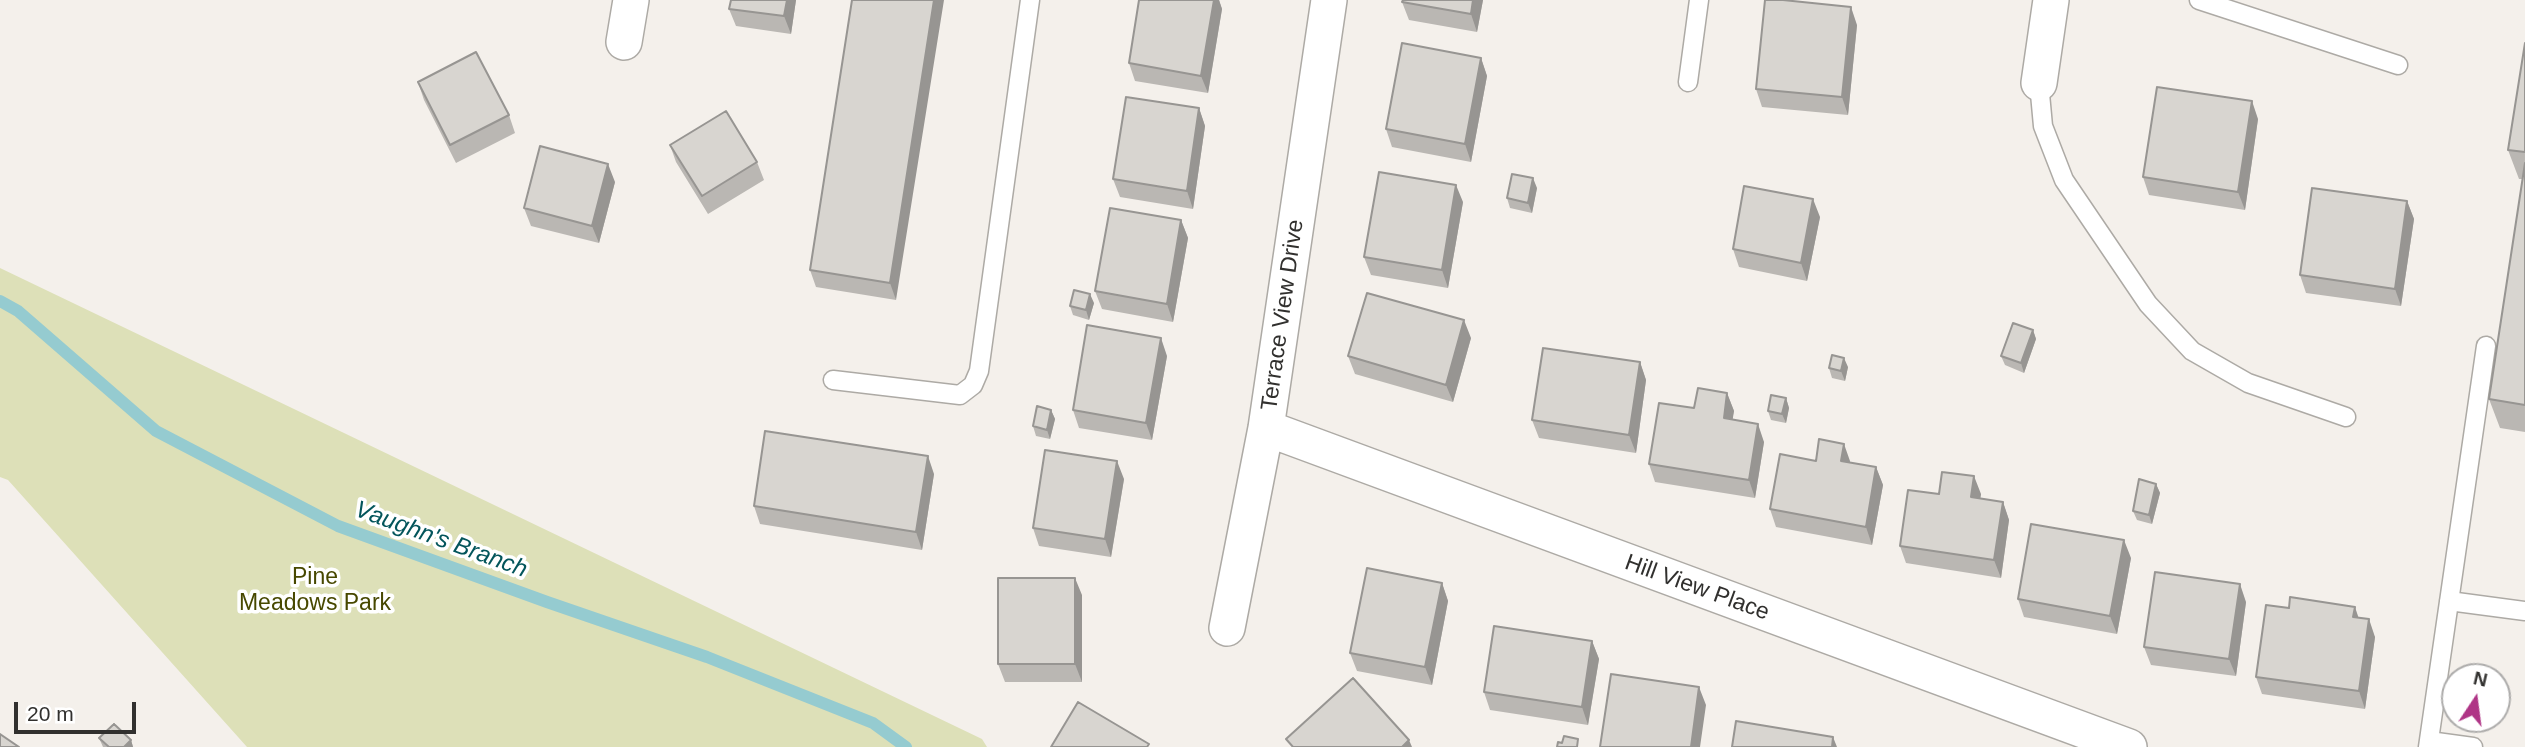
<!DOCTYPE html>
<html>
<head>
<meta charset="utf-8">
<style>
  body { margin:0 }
  #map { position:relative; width:2525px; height:747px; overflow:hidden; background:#f4f0eb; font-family:Helvetica,sans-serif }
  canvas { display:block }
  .north { position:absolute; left:2441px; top:663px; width:70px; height:70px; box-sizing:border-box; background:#fff; border:2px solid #adacab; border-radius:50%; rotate:13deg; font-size:19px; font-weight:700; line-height:28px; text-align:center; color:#31302e }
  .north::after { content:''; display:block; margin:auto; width:24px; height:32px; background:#af3486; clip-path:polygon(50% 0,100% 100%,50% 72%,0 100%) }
  .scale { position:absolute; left:14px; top:702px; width:122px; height:32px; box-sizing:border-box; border:4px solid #31302e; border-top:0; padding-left:9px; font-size:21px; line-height:24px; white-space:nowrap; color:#31302e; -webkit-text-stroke:5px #fff; paint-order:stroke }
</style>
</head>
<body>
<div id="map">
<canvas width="2525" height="747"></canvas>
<div class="north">N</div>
<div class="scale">20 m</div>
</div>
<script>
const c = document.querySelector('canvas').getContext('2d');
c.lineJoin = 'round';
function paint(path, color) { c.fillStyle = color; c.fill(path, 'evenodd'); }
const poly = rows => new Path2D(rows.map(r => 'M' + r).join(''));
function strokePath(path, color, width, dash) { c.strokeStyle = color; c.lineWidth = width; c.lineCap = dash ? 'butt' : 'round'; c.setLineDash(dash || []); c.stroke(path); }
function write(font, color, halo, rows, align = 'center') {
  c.font = font + ' Helvetica,sans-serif'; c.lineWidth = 7; c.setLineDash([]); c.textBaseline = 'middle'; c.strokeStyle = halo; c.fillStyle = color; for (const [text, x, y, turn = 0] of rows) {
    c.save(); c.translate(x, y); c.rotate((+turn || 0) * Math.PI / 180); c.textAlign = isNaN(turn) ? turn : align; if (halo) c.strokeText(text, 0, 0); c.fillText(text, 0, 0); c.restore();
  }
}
paint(poly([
  [0,268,982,739,987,747,247,747,8,480,0,477]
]), '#dde0b8');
strokePath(poly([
  [0,301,18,311,156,431,338,526,547,602,707,657,873,723,906,747]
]), '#95cbd0', 12);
const service = poly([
  [2199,0,2398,65],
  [1688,82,1699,0],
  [2039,83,2043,126,2064,180,2148,304,2192,351,2248,383,2346,417],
  [833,380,960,395,973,385,979,371,1030,0],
  [2449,601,2525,611],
  [2429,741,2473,747],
  [2428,747,2486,346]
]);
const minor = poly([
  [624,42,631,0],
  [2039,83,2051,0],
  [1266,428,2129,747],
  [1227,628,1266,428,1329,0]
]);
strokePath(service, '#adaaa5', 21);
strokePath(minor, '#adaaa5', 38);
strokePath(service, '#fff', 18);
strokePath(minor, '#fff', 35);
paint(poly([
  [731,0,796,0,791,34,736,26,729,9],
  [852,0,896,300,816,287,810,270],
  [1139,0,1219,0,1222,9,1208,93,1135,81,1129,63],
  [1403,0,1483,0,1477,32,1409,20,1402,2],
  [1857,25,1848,115,1762,107,1756,89],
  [2525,43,2525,432,2500,428,2489,399,2523,179,2519,179,2508,150],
  [1481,58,1487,76,1471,162,1392,147,1386,129],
  [418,82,509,115,515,133,456,163,424,100],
  [1199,108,1205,126,1193,209,1120,197,1113,179],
  [2258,119,2245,210,2149,195,2143,177],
  [670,145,757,162,764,180,708,214,676,162],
  [615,182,599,243,531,226,524,208],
  [1537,188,1532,213,1510,208,1507,198],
  [2407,201,2414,219,2401,306,2306,293,2300,275],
  [1463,202,1448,288,1371,275,1364,257],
  [1820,217,1807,281,1739,267,1733,249],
  [1181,220,1188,238,1173,322,1102,309,1095,291],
  [1094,303,1089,320,1073,315,1070,306],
  [2033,330,2036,339,2024,373,2005,365,2001,356],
  [1471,338,1453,402,1355,374,1348,356],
  [1167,356,1152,440,1079,428,1073,410],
  [1640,362,1646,380,1636,453,1539,438,1532,420],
  [1848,367,1845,381,1832,378,1829,368],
  [1727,393,1734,411,1732,419,1764,442,1755,498,1655,482,1649,464,1694,408],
  [1786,398,1789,408,1786,423,1771,420,1768,411],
  [1051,410,1055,419,1050,439,1036,436,1033,426],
  [1816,461,1850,461,1850,463,1876,467,1883,485,1872,545,1776,527,1770,509],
  [934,474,922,550,760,524,754,506],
  [1124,479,1111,557,1039,546,1033,528],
  [2156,484,2160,493,2152,524,2137,520,2133,511],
  [1939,494,1981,494,1980,498,2003,502,2009,520,2001,578,1906,563,1900,546],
  [2131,558,2117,634,2024,617,2018,599],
  [1442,583,1448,601,1432,685,1357,671,1350,653],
  [1082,595,1082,682,1005,682,998,664],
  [2246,602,2236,676,2151,665,2144,647],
  [2359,618,2375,637,2365,709,2262,694,2256,677],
  [1592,641,1599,659,1588,725,1490,710,1484,692],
  [99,738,131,740,133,747,103,747]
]), '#bab7b3');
paint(poly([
  [787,0,796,0,791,34,784,16],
  [934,0,944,0,896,300,890,283],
  [1214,0,1219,0,1222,9,1208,93,1201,76],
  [1473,0,1483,0,1477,32,1471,14],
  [1851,7,1857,25,1848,115,1842,97],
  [1481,58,1487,76,1471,162,1465,144],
  [2252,101,2258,119,2245,210,2238,192],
  [1199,108,1205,126,1193,209,1187,191],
  [608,164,615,182,599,243,592,226],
  [1533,178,1537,188,1532,213,1528,203],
  [1456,185,1463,202,1448,288,1442,270],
  [1813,199,1820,217,1807,281,1801,263],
  [2407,201,2414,219,2401,306,2395,289],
  [1181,220,1188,238,1173,322,1167,304],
  [1090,294,1094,303,1089,320,1086,310],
  [1464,320,1471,338,1453,402,1446,385],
  [2033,330,2036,339,2024,373,2021,363],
  [1161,338,1167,356,1152,440,1146,423],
  [1844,358,1848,367,1845,381,1841,371],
  [1640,362,1646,380,1636,453,1629,435],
  [1727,393,1734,411,1730,436,1724,418],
  [1786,398,1789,408,1786,423,1782,414],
  [1051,410,1055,419,1050,439,1047,430],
  [1758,424,1764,442,1755,498,1749,480],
  [1844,444,1850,461,1847,479,1841,461],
  [928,456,934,474,922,550,916,532],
  [1117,461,1124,479,1111,557,1105,539],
  [1876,467,1883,485,1872,545,1866,527],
  [1974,476,1981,494,1978,514,1971,497],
  [2156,484,2160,493,2152,524,2149,515],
  [2003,502,2009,520,2001,578,1994,560],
  [2124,540,2131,558,2117,634,2110,616],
  [1075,578,1082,595,1082,682,1075,664],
  [1442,583,1448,601,1432,685,1425,667],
  [2240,584,2246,602,2236,676,2229,659],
  [2355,607,2361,625,2353,617],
  [2369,619,2375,637,2365,709,2359,691],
  [1592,641,1599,659,1588,725,1582,707],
  [1699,687,1706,705,1700,747,1691,747],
  [1833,737,1837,747,1832,747],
  [131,740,133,747,124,747],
  [1409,740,1412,747,1402,747]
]), '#979592');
const building = poly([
  [731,0,787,0,784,16,729,9,731,0],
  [852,0,934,0,890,283,810,270,852,0],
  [1139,0,1214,0,1201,76,1129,63,1139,0],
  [1403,0,1473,0,1471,14,1402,2,1403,0],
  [1765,0,1783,0,1851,7,1842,97,1756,89,1765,0],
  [1402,43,1481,58,1465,144,1386,129,1402,43],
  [2525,43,2525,152,2508,150,2525,43],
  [476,52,509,115,450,145,418,82,476,52],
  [2157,87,2252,101,2238,192,2143,177,2157,87],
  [1126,97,1199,108,1187,191,1113,179,1126,97],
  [726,111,757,162,702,196,670,145,726,111],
  [540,146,608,164,592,226,524,208,540,146],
  [2525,163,2525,405,2489,399,2525,163],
  [1379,172,1456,185,1442,270,1364,257,1379,172],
  [1512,174,1533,178,1528,203,1507,198,1512,174],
  [1744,186,1813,199,1801,263,1733,249,1744,186],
  [2312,188,2407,201,2395,289,2300,275,2312,188],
  [1110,208,1181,220,1167,304,1095,291,1110,208],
  [1074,290,1090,294,1086,310,1070,306,1074,290],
  [1367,293,1464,320,1446,385,1348,356,1367,293],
  [2013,323,2033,330,2021,363,2001,356,2013,323],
  [1087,325,1161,338,1146,423,1073,410,1087,325],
  [1543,348,1640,362,1629,435,1532,420,1543,348],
  [1832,355,1844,358,1841,371,1829,368,1832,355],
  [1698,388,1727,393,1724,418,1758,424,1749,480,1649,464,1659,403,1694,408,1698,388],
  [1771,395,1786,398,1782,414,1768,411,1771,395],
  [1037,406,1051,410,1047,430,1033,426,1037,406],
  [765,431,928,456,916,532,754,506,765,431],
  [1819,439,1844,444,1841,461,1876,467,1866,527,1770,509,1780,454,1816,461,1819,439],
  [1045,450,1117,461,1105,539,1033,528,1045,450],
  [1942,472,1974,476,1971,497,2003,502,1994,560,1900,546,1908,490,1939,494,1942,472],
  [2139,479,2156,484,2149,515,2133,511,2139,479],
  [2031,524,2124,540,2110,616,2018,599,2031,524],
  [1367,568,1442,583,1425,667,1350,653,1367,568],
  [2155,572,2240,584,2229,659,2144,647,2155,572],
  [998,578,1075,578,1075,664,998,664,998,578],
  [2290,597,2355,607,2353,617,2369,619,2359,691,2256,677,2266,605,2289,608,2290,597],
  [1494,626,1592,641,1582,707,1484,692,1494,626],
  [1611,674,1699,687,1691,747,1600,747,1611,674],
  [1353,678,1409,740,1402,747,1293,747,1286,739,1353,678],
  [1078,702,1149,744,1147,747,1051,747,1078,702],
  [1736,721,1833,737,1832,747,1732,747,1736,721],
  [114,724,131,740,124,747,109,747,99,738,114,724],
  [0,734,19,747,0,747,0,734],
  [1564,736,1578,739,1577,747,1557,747,1558,742,1562,743,1564,736]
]);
paint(building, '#d8d5d0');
strokePath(building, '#979592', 2);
write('23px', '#31302e', '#fff', [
  ["Terrace View Drive",1283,315,-82],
  ["Hill View Place",1697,588,20]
]);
write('23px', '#474800', '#fff', [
  ["Pine",315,578],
  ["Meadows Park",315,604]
]);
write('italic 24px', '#03555b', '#fff', [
  ["Vaughn's Branch",441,540,20]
]);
</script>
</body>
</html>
